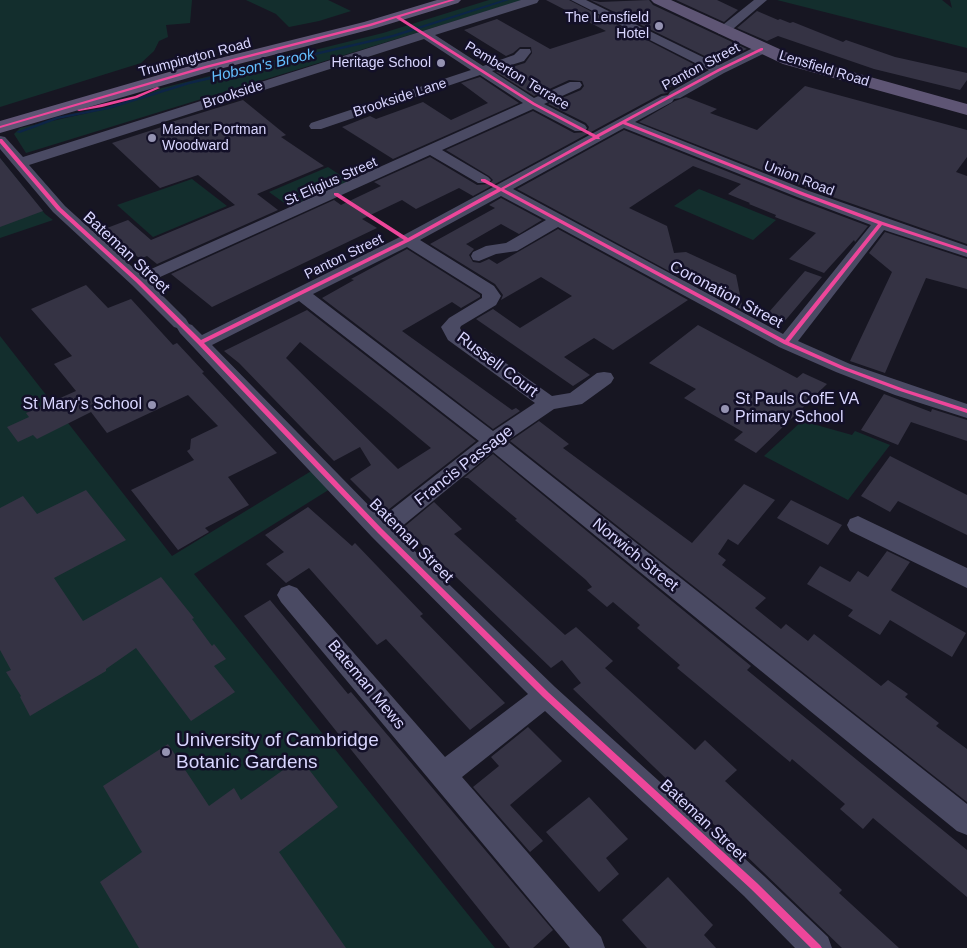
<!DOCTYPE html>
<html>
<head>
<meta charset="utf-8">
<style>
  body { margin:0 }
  canvas { display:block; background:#171622 }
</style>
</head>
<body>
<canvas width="967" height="948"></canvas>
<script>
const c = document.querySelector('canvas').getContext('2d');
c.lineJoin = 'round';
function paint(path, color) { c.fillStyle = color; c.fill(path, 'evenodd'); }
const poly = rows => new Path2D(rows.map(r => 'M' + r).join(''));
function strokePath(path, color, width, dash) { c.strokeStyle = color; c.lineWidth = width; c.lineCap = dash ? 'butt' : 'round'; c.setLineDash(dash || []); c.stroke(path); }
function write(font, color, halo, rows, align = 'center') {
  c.font = font + ' Helvetica,sans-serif'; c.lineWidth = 5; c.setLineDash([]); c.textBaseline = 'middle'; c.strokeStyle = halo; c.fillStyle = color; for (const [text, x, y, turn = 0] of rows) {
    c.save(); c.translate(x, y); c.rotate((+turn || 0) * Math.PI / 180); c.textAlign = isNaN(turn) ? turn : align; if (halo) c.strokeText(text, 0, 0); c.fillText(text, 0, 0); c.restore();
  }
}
paint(poly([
  [0,0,192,0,190,23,166,25,168,37,159,41,154,51,141,63,0,107],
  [246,0,328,0,351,11,319,21,289,27,276,14],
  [489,0,523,0,26,153,14,134,20,128,115,107,162,88,383,33],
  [777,0,942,0,952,8,950,0,967,0,967,48],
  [0,158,45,214,53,220,0,238],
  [328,167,349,181,290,207,269,192],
  [192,179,227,206,153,237,117,205],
  [699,189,776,220,753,240,674,206],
  [0,336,172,556,313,470,330,489,194,574,495,948,0,948],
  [802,421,852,435,855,431,890,445,848,500,764,456]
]), '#132e2d');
paint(poly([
  [503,0,509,0,394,37,190,84,109,109,58,119,20,133,16,132,56,117,107,107,188,82,392,35,503,0]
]), '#0d2547');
paint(poly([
  [546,0,569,0,705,70,666,89,669,90,667,93,661,94,473,196,459,188,416,209,402,200,362,219,377,228,212,307,171,274,334,200,341,205,381,186,374,182,430,157,477,185,489,184,493,180,489,176,446,150,533,111,574,133,587,132,589,127,586,123,548,104,581,90,584,86,582,81,569,80,534,96,496,72,525,63,532,53,531,47,520,47,513,53,506,56,464,30,497,19,550,49,606,31],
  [590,0,600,2,649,0,653,5,747,49,717,62],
  [676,0,717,0,738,10,724,22],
  [757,11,778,20,780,19,790,23,793,22,843,42,846,40,895,57,967,73,967,80,960,90,874,69,778,36,767,41,737,28],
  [480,77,519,103,393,159,342,127,370,116,376,119,423,102,451,120,488,103,461,83],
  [805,86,967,130,967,157,956,172,967,176,967,244,810,189,639,122,675,101,686,97,717,109,710,113,757,130],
  [243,100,286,135,281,137,324,166,257,194,278,210,157,264,147,256,140,259,107,228,128,220,151,240,235,205,198,175,160,188,112,143,171,124,168,123],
  [624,130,796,199,868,226,855,242,854,240,824,273,789,259,816,233,775,217,776,215,749,204,750,203,728,194,741,184,693,166,629,208,667,226,674,253,686,252,736,275,743,310,733,305,716,282,704,290,517,189],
  [0,158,43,211,0,227],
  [501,198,542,220,519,234,501,224,468,243,466,244,474,249,469,255,473,262,480,263,489,259,497,264,558,229,688,300,613,350,594,338,564,357,590,375,573,386,476,319,493,309,520,328,572,296,541,277,501,300,503,295,495,284,430,244,495,208,489,205],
  [885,232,967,259,967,289,926,278,885,373,850,361,892,272,869,253],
  [407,249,480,295,480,297,461,308,452,302,402,331,512,410,516,408,520,411,493,429,322,298,354,280,351,279],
  [805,271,822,277,778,329,762,320],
  [86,285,108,308,131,299,173,345,177,343,204,372,202,373,277,453,228,477,249,505,205,528,209,532,178,550,131,490,194,460,187,451,190,449,191,439,218,426,188,395,107,433,91,412,37,439,33,435,18,442,7,427,29,417,26,413,76,391,54,364,72,356,31,309],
  [307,310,476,441,384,513,350,479,371,465,360,447,334,461,239,363,224,351],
  [300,342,390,414,431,448,398,469,286,358],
  [698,325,797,378,803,373,827,384,756,453,734,440,743,432,684,398,696,389,649,363],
  [884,394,931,412,932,409,967,420,967,441,911,422,898,445,861,430],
  [539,421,569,444,563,448,692,543,744,484,775,500,738,545,728,539,718,554,726,560,722,565,766,598,755,608,781,629,786,624,808,641,814,634,881,686,888,680,908,694,905,697,939,723,936,726,967,749,967,802,510,441],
  [493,454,751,666,747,670,967,850,967,897,873,818,863,829,840,809,845,804,792,759,790,762,677,668,680,665,637,628,640,625,613,602,607,607,587,590,592,587,586,580,515,520,517,519,468,478,464,478],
  [890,456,967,495,967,535,898,501,890,512,861,496],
  [86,490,126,540,54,578,83,621,161,577,194,618,192,619,212,646,214,644,226,659,214,666,235,692,191,721,136,648,106,669,106,671,30,716,20,697,21,696,6,672,11,670,0,650,0,508,23,496,37,514],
  [791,500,842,525,828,545,777,518],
  [434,502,462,529,454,534,565,635,576,627,613,661,605,668,695,750,705,740,737,770,725,781,842,890,839,893,899,948,842,948,573,689,581,683,562,660,551,668,404,527],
  [308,507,352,546,355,543,423,614,420,616,505,703,470,730,386,639,377,645,309,568,286,583,266,564,284,552,265,535],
  [887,551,910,562,891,590,892,591,966,633,952,657,890,620,880,635,848,616,853,610,807,584,820,566,850,582,858,571,868,577],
  [270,600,348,694,351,692,553,930,533,948,510,948,244,616],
  [528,727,562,761,510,805,543,841,530,852,473,787,499,766,491,757],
  [168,744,209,806,234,788,241,800,300,758,338,807,279,852,346,948,139,948,100,882,142,852,103,786],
  [589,797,628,839,606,858,619,874,599,892,546,832],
  [668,877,713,925,704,935,716,948,647,948,622,920]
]), '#353344');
paint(poly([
  [521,0,539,0,537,3,435,35,483,66,514,55,520,49,530,49,531,52,524,61,492,71,534,98,570,82,580,82,582,85,580,88,544,104,585,125,587,128,585,131,575,131,533,109,442,150,488,177,491,180,488,183,478,183,430,155,149,282,186,319,189,324,192,325,202,335,402,236,662,96,668,95,670,92,709,70,571,0,586,0,719,65,757,46,767,46,768,49,767,52,724,73,680,98,674,99,672,102,635,122,809,191,967,246,967,257,884,230,798,341,850,364,967,404,967,418,895,395,836,372,779,347,558,227,517,251,496,254,479,261,473,260,471,256,473,252,486,246,506,243,546,220,501,196,420,240,494,286,501,296,496,305,461,326,460,328,462,332,552,396,570,393,597,373,604,372,611,373,614,378,611,383,582,404,554,409,507,441,967,804,967,835,957,831,493,452,395,532,555,687,764,876,828,937,832,948,795,948,744,896,545,711,462,777,601,937,605,948,570,948,281,602,277,595,281,588,289,585,297,588,445,757,528,694,372,537,180,333,177,328,174,327,132,285,53,212,0,149,0,136,5,137,23,157,521,0],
  [424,39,471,70,311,123,309,126,311,129,321,129,480,75,523,103,140,274,65,206,29,165,424,39],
  [624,128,797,197,871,225,783,334,513,189,624,128],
  [407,247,482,294,482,298,449,318,441,327,448,340,535,403,493,431,313,294,407,247],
  [299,301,479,441,381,518,212,345,299,301],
  [754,0,767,0,727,34,719,34,717,31,719,28,754,0],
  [858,516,967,568,967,588,850,531,847,525,850,519,858,516]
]), '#4a4a63');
paint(poly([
  [437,0,461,0,458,3,376,28,212,71,0,133,0,121,200,63,364,22,437,0],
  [651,0,671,0,795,56,967,104,967,115,783,64,654,3,651,0]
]), '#5e5574');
paint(poly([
  [449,0,455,0,400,17,535,103,596,135,718,69,761,48,763,48,763,50,720,71,626,122,805,193,883,222,967,250,967,253,882,225,789,342,845,367,904,389,967,409,967,413,900,391,841,369,784,344,501,191,410,241,204,343,382,529,549,693,757,883,820,945,822,948,811,948,751,889,543,697,378,533,198,344,136,282,57,210,0,143,0,139,2,139,61,208,140,280,201,340,404,240,334,195,334,193,338,193,408,238,497,189,481,181,481,179,485,179,501,188,593,137,533,105,396,18,371,26,207,68,0,128,0,126,205,66,369,24,449,0],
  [623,124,801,195,878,224,785,340,504,189,596,139,600,139,599,137,623,124],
  [157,87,160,88,137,98,102,107,79,111,77,110,135,96,157,87]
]), '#ed469a');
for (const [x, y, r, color] of [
  [659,26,5,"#9593b2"],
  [441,63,5,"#9593b2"],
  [152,138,5,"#9593b2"],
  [152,405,5,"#9593b2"],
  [725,409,5,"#9593b2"],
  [166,752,5,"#9593b2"]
]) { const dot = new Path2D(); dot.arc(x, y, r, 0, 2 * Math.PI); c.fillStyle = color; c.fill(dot); strokePath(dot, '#131028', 2); }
write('14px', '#d9d6ff', '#131028', [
  ["The Lensfield",649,18],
  ["Hotel",649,34],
  ["Heritage School",431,63],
  ["Mander Portman",162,130,"left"],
  ["Woodward",162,146,"left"]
], 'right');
write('14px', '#d9d6ff', '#131028', [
  ["Trumpington Road",195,58,-15],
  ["Panton Street",701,67,-28],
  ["Lensfield Road",824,69,17],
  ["Pemberton Terrace",517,76,31],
  ["Brookside",233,95,-18],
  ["Brookside Lane",400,98,-18],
  ["Union Road",799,179,21],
  ["St Eligius Street",331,182,-24],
  ["Panton Street",344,257,-26]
]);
write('italic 15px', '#64bfff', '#131028', [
  ["Hobson's Brook",263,66,-13]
]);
write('16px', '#d9d6ff', '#131028', [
  ["Bateman Street",126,253,43],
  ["Coronation Street",726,295,28],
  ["Russell Court",497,365,37],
  ["Francis Passage",464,466,-38],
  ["Bateman Street",411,541,45],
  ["Norwich Street",635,555,39],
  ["Bateman Mews",366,685,50],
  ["Bateman Street",703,821,43]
]);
write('16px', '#d9d6ff', '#131028', [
  ["St Pauls CofE VA",735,400],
  ["Primary School",735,418],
  ["St Mary's School",142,405,"right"]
], 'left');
write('19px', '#d9d6ff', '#131028', [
  ["University of Cambridge",176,741],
  ["Botanic Gardens",176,763]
], 'left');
</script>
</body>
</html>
